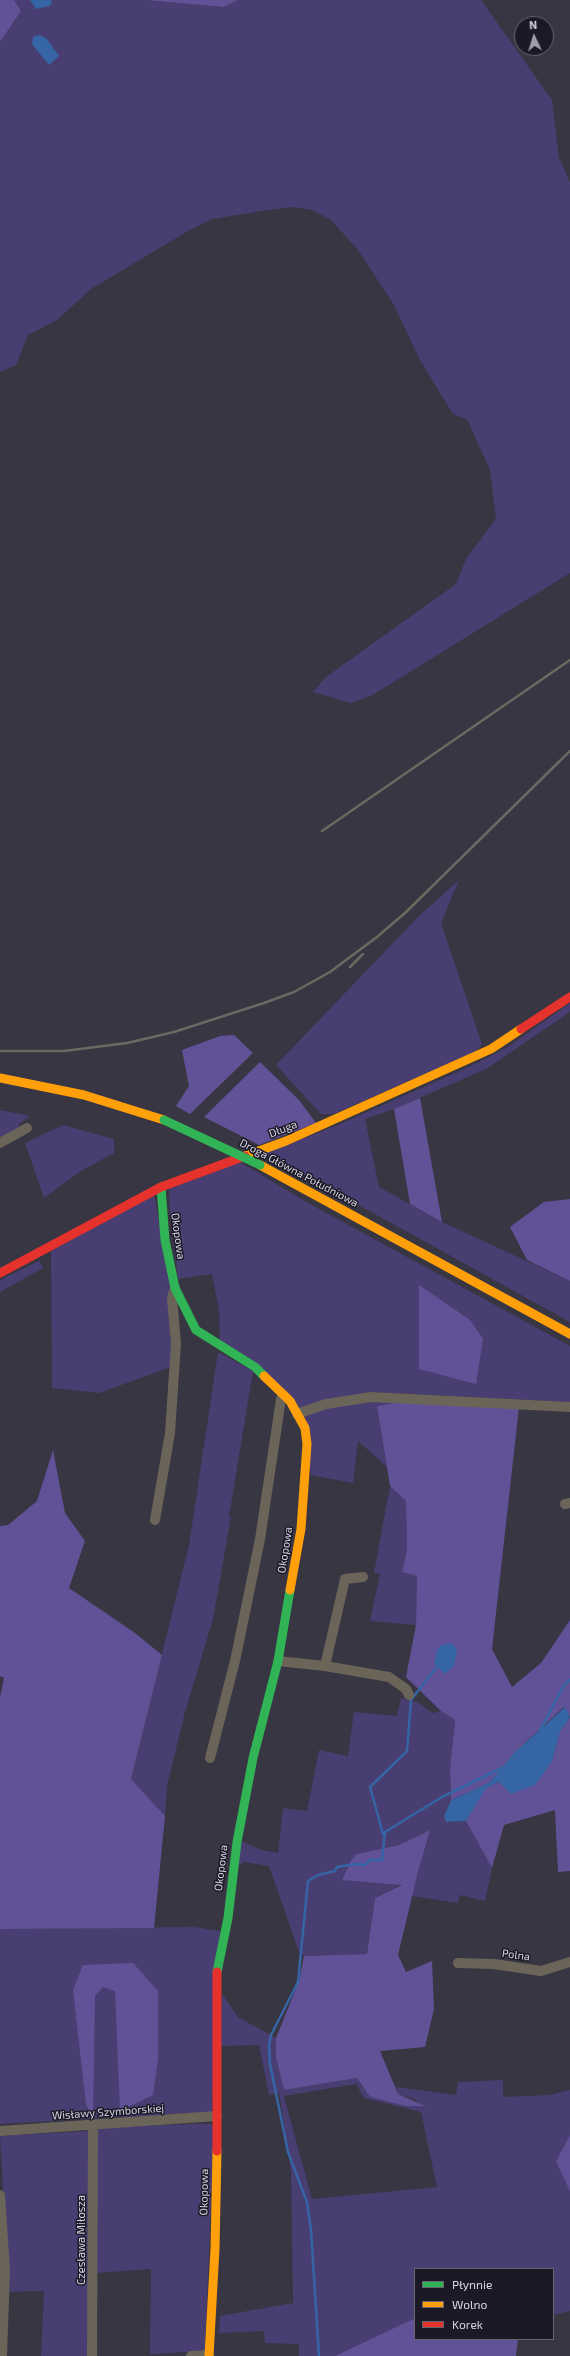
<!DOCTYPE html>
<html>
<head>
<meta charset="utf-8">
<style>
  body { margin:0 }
  #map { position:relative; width:570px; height:2356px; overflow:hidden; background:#373642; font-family:"Exo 2",sans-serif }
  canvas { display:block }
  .legend { position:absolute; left:414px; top:2268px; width:140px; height:72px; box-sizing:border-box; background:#1b1925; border:1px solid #676572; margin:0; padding:5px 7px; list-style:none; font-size:12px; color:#d8d6e6 }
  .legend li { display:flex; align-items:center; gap:8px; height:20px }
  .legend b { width:20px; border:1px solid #676572 }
  .north { position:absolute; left:514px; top:16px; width:40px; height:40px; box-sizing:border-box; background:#1b1925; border:1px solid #676572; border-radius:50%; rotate:356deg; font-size:11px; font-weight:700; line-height:16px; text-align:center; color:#d8d6e6 }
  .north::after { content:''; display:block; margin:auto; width:14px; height:18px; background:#a09ead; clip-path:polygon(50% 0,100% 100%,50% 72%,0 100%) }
</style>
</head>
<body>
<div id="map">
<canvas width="570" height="2356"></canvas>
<ul class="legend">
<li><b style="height:5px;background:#30b455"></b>Płynnie</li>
<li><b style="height:5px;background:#ff9f0a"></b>Wolno</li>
<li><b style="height:5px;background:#e5322d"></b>Korek</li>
</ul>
<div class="north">N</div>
</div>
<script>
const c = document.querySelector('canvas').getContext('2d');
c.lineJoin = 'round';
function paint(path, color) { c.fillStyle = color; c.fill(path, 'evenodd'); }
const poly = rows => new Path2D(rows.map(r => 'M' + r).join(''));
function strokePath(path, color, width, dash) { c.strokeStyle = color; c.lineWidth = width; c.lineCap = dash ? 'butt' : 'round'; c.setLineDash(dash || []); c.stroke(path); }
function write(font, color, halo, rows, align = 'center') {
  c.font = font + ' "Exo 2",sans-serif'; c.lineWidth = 3; c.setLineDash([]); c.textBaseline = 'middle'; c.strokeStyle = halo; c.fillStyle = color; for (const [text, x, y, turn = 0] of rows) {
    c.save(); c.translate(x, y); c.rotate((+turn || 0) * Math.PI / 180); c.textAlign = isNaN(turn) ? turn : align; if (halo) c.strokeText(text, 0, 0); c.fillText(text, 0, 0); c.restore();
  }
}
paint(poly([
  [14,0,145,0,224,7,238,0,481,0,552,100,559,158,570,182,570,573,371,696,351,703,313,692,326,677,456,584,466,559,496,519,490,470,467,419,453,414,420,360,394,305,358,250,331,220,312,210,292,207,268,210,212,219,188,231,91,289,57,320,28,335,16,365,0,372,0,42,21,11],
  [459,880,441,923,482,1044,476,1051,334,1114,321,1114,276,1065,418,917],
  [570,1003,570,1012,486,1069,394,1109,365,1119,379,1187,442,1222,570,1281,570,1322,265,1153,333,1127,469,1067,508,1047],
  [0,1110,30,1116,19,1124,19,1131,0,1141],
  [63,1125,114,1139,114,1153,81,1171,44,1198,25,1143],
  [240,1162,308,1203,570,1346,570,1402,372,1392,329,1399,300,1408,220,1343,219,1310,212,1274,178,1279,170,1211,169,1189],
  [154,1195,172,1287,173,1342,171,1367,99,1393,52,1388,51,1251],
  [39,1261,43,1268,0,1292,0,1280],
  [218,1352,253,1371,229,1516,231,1517,213,1619,185,1712,167,1786,165,1816,131,1779,189,1545],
  [369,1402,399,1402,377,1406,387,1467,358,1441,353,1483,311,1475,305,1416,325,1408],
  [390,1486,406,1501,407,1550,402,1572,417,1576,416,1625,370,1621,380,1574,374,1573],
  [401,1698,417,1702,433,1713,441,1711,455,1720,450,1769,451,1800,444,1816,446,1822,466,1821,492,1868,485,1901,460,1895,458,1903,412,1896,429,1830,399,1845,357,1854,403,1884,375,1898,367,1954,304,1956,299,1952,269,1866,244,1862,236,1867,241,1841,261,1850,278,1853,283,1808,307,1811,319,1750,348,1756,354,1712,397,1716],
  [194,1927,220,1931,212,2112,0,2124,0,1929],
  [222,1994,238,2017,276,2038,276,2057,284,2090,357,2078,370,2097,407,2106,418,2106,416,2100,398,2094,396,2087,456,2095,458,2082,503,2080,503,2097,549,2095,570,2090,570,2135,556,2161,570,2188,570,2311,553,2315,553,2269,415,2269,415,2318,335,2356,299,2356,299,2344,265,2343,264,2331,219,2333,220,2316,293,2303,291,2171,279,2093,269,2095,259,2045,220,2046],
  [356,2084,364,2098,421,2112,437,2187,312,2199,284,2096],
  [194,2124,211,2124,214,2127,205,2351,150,2354,151,2269,96,2273,96,2132,99,2128],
  [89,2131,88,2356,41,2356,44,2291,9,2292,0,2136]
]), '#483e72');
paint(poly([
  [0,0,14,0,21,11,0,42],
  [145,0,238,0,224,7],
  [234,1035,253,1053,190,1114,176,1106,189,1086,182,1050,220,1036],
  [260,1062,299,1100,316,1123,259,1145,204,1117],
  [420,1098,442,1222,410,1204,394,1109],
  [570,1199,570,1281,527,1260,510,1227,544,1202],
  [419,1285,470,1320,483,1339,476,1384,419,1369],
  [399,1402,519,1407,492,1649,512,1687,541,1663,570,1620,570,1871,558,1872,555,1810,504,1825,492,1868,466,1821,485,1788,552,1761,560,1732,570,1717,564,1707,515,1752,489,1783,451,1800,450,1769,455,1720,441,1711,406,1677,416,1625,417,1576,402,1572,407,1550,406,1501,390,1486,377,1406],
  [53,1450,65,1513,85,1541,69,1588,135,1633,162,1655,131,1779,165,1816,154,1928,0,1929,0,1697,4,1678,0,1676,0,1526,8,1525,37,1501],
  [430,1830,418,1872,398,1955,406,1972,432,1961,434,2009,425,2047,380,2051,398,2094,425,2106,406,2106,370,2097,357,2078,284,2090,276,2057,276,2038,299,1981,304,1956,367,1954,375,1898,402,1885,342,1880,352,1859,357,1854,399,1845],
  [133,1963,158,1991,158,2058,153,2095,120,2111,115,1991,103,1987,95,1996,93,2119,86,2104,73,1990,83,1965],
  [570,2135,570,2191,556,2161],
  [415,2318,415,2339,518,2339,516,2356,335,2356]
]), '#615298');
paint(poly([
  [30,0,51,0,52,3,49,6,36,9],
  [39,35,46,38,59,56,49,65,32,44,33,37],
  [452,1643,457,1650,454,1665,445,1674,434,1664,437,1651,440,1646],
  [565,1707,570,1717,560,1732,552,1761,535,1785,511,1794,499,1782,486,1788,466,1821,446,1822,444,1816,451,1800,489,1783,515,1752]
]), '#3665a5');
strokePath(poly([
  [538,1734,564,1685,570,1680],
  [383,1834,370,1787,407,1751,411,1700,436,1668],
  [319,2356,311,2230,307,2202,288,2152,270,2064,269,2045,271,2035,298,1982,308,1881,318,1875,335,1871,337,1867,355,1864,365,1865,370,1860,382,1860,385,1832,442,1797,504,1767]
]), '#3665a5', 2.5);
strokePath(poly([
  [0,1143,27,1128],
  [297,1414,326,1404,371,1397,570,1407],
  [565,1504,570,1503],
  [155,1520,170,1433,176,1343,172,1298,175,1288],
  [278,1661,325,1666,389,1677,406,1689,409,1695],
  [325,1666,345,1579,363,1577],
  [210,1758,235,1661,248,1598,260,1539,281,1399,284,1395],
  [458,1963,494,1964,541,1971,570,1962],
  [0,2131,217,2116],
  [0,2195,5,2271,2,2356],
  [92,2356,93,2125],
  [191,2356,209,2355]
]), '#6a6459', 10);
strokePath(poly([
  [161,1187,165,1240,175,1288,196,1330,255,1367,264,1376],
  [217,1972,228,1918,237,1842,253,1758,278,1661,290,1590]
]), '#30b455', 9);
strokePath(poly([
  [0,1078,84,1095,164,1120],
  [245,1156,286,1141,491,1049,521,1029],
  [260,1165,570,1334],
  [264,1376,290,1401,305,1428,307,1444,301,1529,290,1590],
  [209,2356,215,2249,217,2151]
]), '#ff9f0a', 9);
strokePath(poly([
  [521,1029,570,997],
  [0,1273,161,1187,245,1156],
  [217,2151,217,1972]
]), '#e5322d', 9);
strokePath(poly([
  [322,831,570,660],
  [403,915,570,751],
  [350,967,363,954],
  [0,1051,64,1051,127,1043,174,1032,264,1003,294,992,330,972,377,937,406,912]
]), '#6c6862', 2.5);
strokePath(poly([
  [164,1120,260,1165]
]), '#30b455', 9);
write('11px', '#d8d6e6', '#1b1925', [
  ["Długa",283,1129,-21],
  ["Droga Główna Południowa",299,1173,28],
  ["Okopowa",178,1236,82],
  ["Okopowa",285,1550,-81],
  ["Okopowa",221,1868,-83],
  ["Polna",516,1955,8],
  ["Wisławy Szymborskiej",108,2112,-4],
  ["Okopowa",204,2192,-89],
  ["Czesława Miłosza",81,2240,-90]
]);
</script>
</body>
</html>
